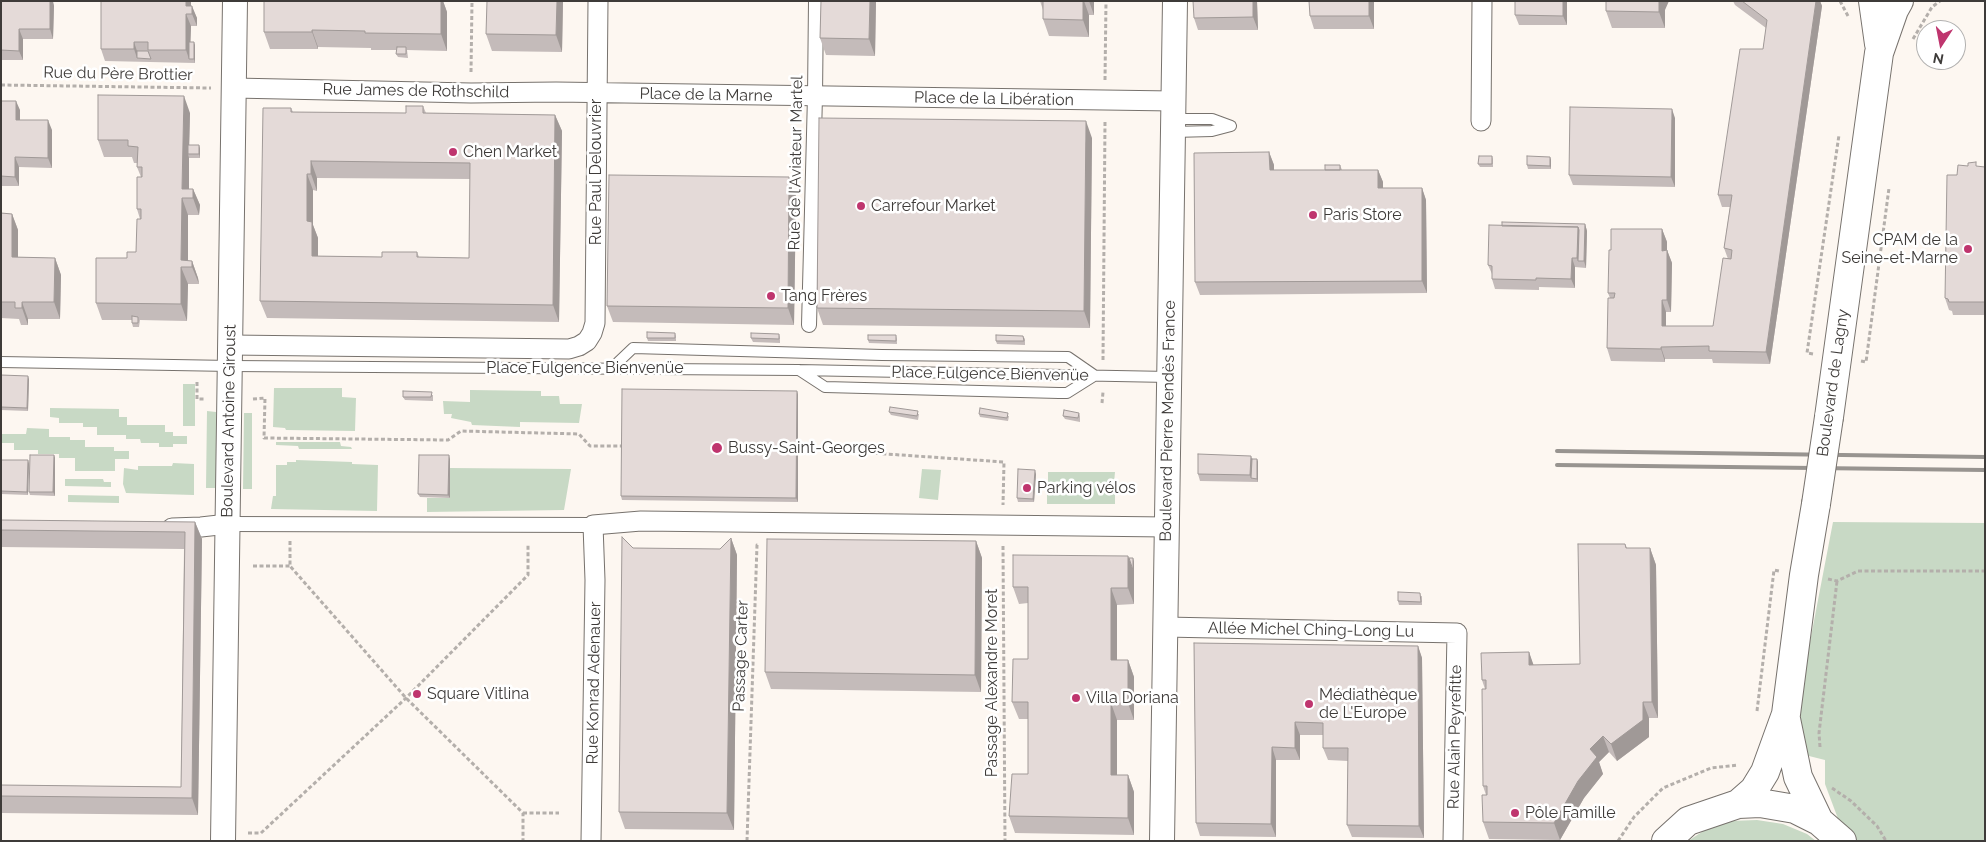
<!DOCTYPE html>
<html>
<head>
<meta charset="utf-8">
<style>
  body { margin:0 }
  #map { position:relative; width:1986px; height:842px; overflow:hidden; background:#fdf7f1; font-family:Raleway,sans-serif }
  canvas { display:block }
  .frame { position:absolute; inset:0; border:2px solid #3e3b39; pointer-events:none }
  .north { position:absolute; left:1916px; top:20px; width:50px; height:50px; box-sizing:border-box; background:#fff; border:1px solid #b2b1b0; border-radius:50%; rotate:191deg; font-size:14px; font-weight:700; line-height:20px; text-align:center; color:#3e3b39 }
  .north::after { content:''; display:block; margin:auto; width:18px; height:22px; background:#bf356e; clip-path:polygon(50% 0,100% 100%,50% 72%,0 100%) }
</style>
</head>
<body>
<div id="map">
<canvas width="1986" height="842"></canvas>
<div class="frame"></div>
<div class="north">N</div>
</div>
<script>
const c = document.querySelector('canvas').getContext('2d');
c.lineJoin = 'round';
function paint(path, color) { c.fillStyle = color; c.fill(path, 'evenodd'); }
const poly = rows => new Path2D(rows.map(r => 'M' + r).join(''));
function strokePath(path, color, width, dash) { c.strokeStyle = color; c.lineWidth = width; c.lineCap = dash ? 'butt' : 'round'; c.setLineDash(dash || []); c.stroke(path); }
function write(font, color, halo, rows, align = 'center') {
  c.font = font + ' Raleway,sans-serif'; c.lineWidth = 5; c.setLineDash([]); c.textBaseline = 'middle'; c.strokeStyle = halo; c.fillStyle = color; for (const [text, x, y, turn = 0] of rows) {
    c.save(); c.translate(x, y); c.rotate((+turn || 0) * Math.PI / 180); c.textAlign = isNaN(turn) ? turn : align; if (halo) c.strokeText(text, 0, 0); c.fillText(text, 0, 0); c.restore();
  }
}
paint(poly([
  [183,384,195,384,195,426,183,426],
  [274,388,342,388,342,397,356,398,355,431,286,430,285,428,273,427],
  [470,390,541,391,541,396,559,396,560,404,582,404,579,423,520,422,520,427,472,425,471,422,451,418,452,414,444,414,443,401,470,402],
  [50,408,119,409,119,417,127,417,127,425,165,425,165,432,173,432,173,436,187,436,187,444,173,444,173,447,159,447,159,443,141,443,140,439,126,439,126,435,97,435,97,427,83,427,83,423,59,423,59,418,50,417],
  [207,411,216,412,216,488,206,488],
  [244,413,252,413,252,489,243,489],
  [27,428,49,429,49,437,70,437,70,440,85,440,85,447,114,447,114,451,129,451,129,459,115,459,115,471,75,471,75,458,59,458,59,454,38,454,38,450,14,450,14,443,1,443,1,434,26,434],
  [276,442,340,442,341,446,351,447,352,449,299,449,298,446,276,445],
  [296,460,352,462,352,464,378,465,377,511,271,509,273,496,276,496,276,465,287,465,287,462,296,462],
  [173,463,194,464,194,495,126,493,123,484,124,468,138,470,138,466,172,466],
  [450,468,571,469,564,510,427,512,427,498,450,498],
  [922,469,941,470,938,500,919,498],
  [1048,472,1115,472,1114,483,1098,483,1098,491,1115,491,1115,504,1047,504,1047,491,1060,491,1060,482,1048,482],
  [65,479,103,479,104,482,111,482,111,487,65,486],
  [68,495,119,496,119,503,68,502],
  [1833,522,1985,523,1985,841,1851,841,1843,832,1825,784,1825,760,1789,751],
  [1757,820,1783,824,1807,834,1816,841,1688,841,1705,830,1730,821]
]), '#c8d9c5');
const service = poly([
  [1173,132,1212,131,1231,126,1212,119,1173,119],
  [1,362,231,366,798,370,1169,377],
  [612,368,633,348,882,355,1068,357,1094,375],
  [799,370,825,387,1059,393,1067,393,1094,376]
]);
const pedestrian = poly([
  [809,325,815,96,816,1],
  [228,524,593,525]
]);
const minor = poly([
  [234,88,471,93,556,92,1173,101],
  [1481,121,1482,1],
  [231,345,569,349,579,346,587,341,592,333,595,323,598,1],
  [172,528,201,527,228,524],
  [1165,627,1457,633,1453,841],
  [591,841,595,580,593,525,641,521,1167,527]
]);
const tertiary = poly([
  [223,841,235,1],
  [1162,841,1175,1]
]);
const secondary = poly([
  [1873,1,1879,44],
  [1829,417,1879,53,1894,10,1899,1],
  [1786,719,1798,777,1819,821],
  [1738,804,1754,790,1765,772,1786,714,1804,575,1816,504],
  [1666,841,1688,821,1738,804,1760,803,1795,809,1819,821,1842,841]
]);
strokePath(service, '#77726d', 12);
strokePath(pedestrian, '#77726d', 16);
strokePath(minor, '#77726d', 21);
strokePath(tertiary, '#77726d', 26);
strokePath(secondary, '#77726d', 30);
strokePath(poly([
  [1840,1,1848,16],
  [1913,39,1932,7,1940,1],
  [471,72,472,1],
  [1105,80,1106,1],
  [1,85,211,88],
  [1813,354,1807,353,1839,135],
  [1103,360,1105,122],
  [1861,361,1866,362,1889,188],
  [197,382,197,399,206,399],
  [253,399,265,398,264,438,448,440,461,431,579,434,590,446,623,446],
  [1102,403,1103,392],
  [798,448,1004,462,1003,505],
  [290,541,290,566,406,698,523,813,523,841],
  [1003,546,1005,841],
  [253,566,290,566],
  [1828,579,1837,581,1858,571,1985,571],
  [1757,711,1774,570,1779,571],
  [1820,747,1819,733,1837,581],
  [1832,788,1851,801,1877,826,1886,841],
  [523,813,559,813],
  [248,833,261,833,406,698,528,575,528,544],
  [747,841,757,545,759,545],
  [1618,841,1634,817,1663,788,1711,768,1738,765]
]), '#b4afab', 3, [4, 2.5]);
strokePath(service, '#fff', 10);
strokePath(pedestrian, '#fff', 14);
strokePath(minor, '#fff', 19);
strokePath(tertiary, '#fff', 24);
strokePath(secondary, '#fff', 28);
strokePath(poly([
  [1557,451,1985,457],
  [1557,465,1985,470]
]), '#989490', 4);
const secondaryBridge = poly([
  [1816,504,1829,417]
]);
strokePath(secondaryBridge, '#77726d', 30, []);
strokePath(secondaryBridge, '#fff', 28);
paint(poly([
  [1,1,53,3,54,6,53,39,23,39,23,60,1,60],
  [101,1,191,1,191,6,197,18,197,26,191,26,190,42,195,45,195,63,105,61,101,49],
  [264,1,443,1,447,12,447,51,407,50,408,58,398,57,396,54,396,50,371,50,371,48,318,47,318,49,270,49,264,32],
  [563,1,562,52,492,51,486,34],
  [821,1,876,1,875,56,826,55,820,38],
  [1040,1,1094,1,1094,15,1089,15,1089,37,1049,36,1043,19,1043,10],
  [1257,1,1258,30,1198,30,1194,18],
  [1374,1,1374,29,1314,29,1310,16],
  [1515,1,1569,1,1569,2,1567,2,1567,25,1519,25,1515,15],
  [1733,1,1820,1,1822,6,1770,364,1713,363,1712,359,1665,359,1665,362,1611,361,1607,348,1610,298,1608,293,1611,250,1662,229,1667,242,1667,250,1672,263,1671,312,1666,312,1666,326,1713,326,1728,259,1724,248,1730,207,1722,207,1718,195,1763,49,1766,28,1735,5],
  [1665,10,1665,28,1612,28,1606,11],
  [1,101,20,110,20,120,52,130,52,168,19,167,19,186,1,186],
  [423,106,426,113,555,115,562,131,559,322,267,318,260,301,291,108,293,112,406,113],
  [317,178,470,179,469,258,419,257,417,252,382,257,318,256,318,238,313,225,313,190,317,191],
  [190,113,189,145,199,145,200,149,200,158,189,158,189,189,193,189,200,205,199,215,188,215,188,261,192,261,198,278,199,284,188,284,187,321,140,320,139,327,133,327,132,323,132,320,102,320,96,303,127,258,136,252,140,219,137,209,141,177,137,167,137,163,134,163,132,157,104,157,98,140],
  [1675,118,1675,187,1573,185,1569,175],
  [1092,138,1090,328,823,325,817,308],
  [1269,152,1274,165,1274,170,1325,170,1340,165,1342,170,1378,170,1383,182,1383,188,1422,188,1426,200,1427,293,1200,295,1195,282],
  [1492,156,1493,159,1493,167,1480,167,1478,164],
  [1550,157,1551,160,1551,169,1528,169,1527,165],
  [1977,167,1985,167,1985,315,1953,315,1952,311,1949,310,1945,298,1957,174],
  [796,194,794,325,613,322,607,306],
  [1,213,12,214,18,230,18,257,55,258,61,275,60,319,28,319,28,325,21,325,19,319,1,318],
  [1585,224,1587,231,1586,268,1575,267,1575,288,1539,287,1539,290,1495,289,1492,279,1492,274,1488,265,1502,226],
  [675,333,676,336,676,341,648,341,647,338],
  [779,334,780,337,780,343,753,342,751,338],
  [896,335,897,339,897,344,869,343,868,340],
  [1023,336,1025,339,1025,345,997,344,996,341],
  [1,375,29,379,28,411,1,410],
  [797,391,798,395,798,502,622,500,621,496],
  [433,395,433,401,405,400,403,397],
  [889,412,919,414,918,420,891,415],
  [1079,413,1080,416,1080,422,1065,419,1063,416],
  [979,414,1009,416,1008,421,980,417],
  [54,455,55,458,55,496,30,495,29,492],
  [450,459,450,498,420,497,418,494],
  [1252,459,1257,459,1258,462,1258,482,1200,481,1198,474],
  [1,460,28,460,29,464,28,495,1,494],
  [1036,474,1034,502,1018,502,1017,498],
  [1,520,195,522,202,539,198,815,1,813,1,785,181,787,184,549,1,547],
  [731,538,737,555,734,830,625,829,619,812,633,548,720,549],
  [976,541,982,558,981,692,771,689,765,672],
  [1625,544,1627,548,1650,548,1656,565,1658,718,1649,718,1649,737,1617,761,1609,752,1599,762,1603,774,1584,798,1560,840,1489,839,1483,822,1486,795,1483,786,1485,689,1482,680,1529,652,1533,665,1580,664],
  [1129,558,1133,558,1134,562,1134,604,1117,605,1117,660,1128,660,1134,677,1134,720,1117,720,1117,775,1128,775,1134,792,1134,835,1015,833,1009,816,1028,774,1028,719,1019,719,1012,702,1028,659,1028,603,1019,604,1013,587],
  [1422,596,1422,605,1399,605,1398,601],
  [1194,643,1418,646,1422,658,1424,838,1352,837,1347,825,1348,761,1328,760,1323,748,1323,735,1300,735,1300,760,1276,760,1276,837,1200,836,1196,823]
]), '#c4bbba');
paint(poly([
  [50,1,53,1,54,6,53,39,50,29],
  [186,1,191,1,191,14,186,6],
  [441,1,443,1,447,12,447,51,441,34],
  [557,1,563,1,562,52,556,35],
  [870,1,876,1,875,56,869,39],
  [1083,1,1084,1,1089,15,1089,37,1083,20],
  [1089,1,1094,1,1094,15],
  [1253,1,1257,1,1258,30,1253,17],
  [1369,1,1374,1,1374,29,1369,16],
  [1563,1,1567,1,1567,25,1563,16],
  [1659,1,1669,1,1665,10,1665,28,1659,12],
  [1816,1,1820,1,1822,6,1770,364,1766,352],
  [192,6,197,18,197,26,192,14],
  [186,14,191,26,190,59,189,59,186,50],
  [19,29,23,39,23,60,19,51],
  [312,30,318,47,318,49,312,32],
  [134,42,138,54,137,58,134,49],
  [194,42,195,45,195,63,194,59],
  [184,96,190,113,189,154,188,154,189,158,189,198,182,189],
  [16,101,20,110,20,130,16,120],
  [1672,109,1675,118,1675,187,1671,177],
  [555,115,562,131,559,322,553,305],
  [48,120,52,130,52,168,48,158],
  [1086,121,1092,138,1090,328,1084,311],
  [199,145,200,149,200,158,199,154],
  [1269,152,1274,165,1274,183,1270,170],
  [15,157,19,167,19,186,15,177],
  [1550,157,1551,160,1551,169,1550,166],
  [311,161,317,178,317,191,311,174],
  [1378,170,1383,182,1383,201,1378,188],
  [307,174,313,190,313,225,318,238,318,273,312,256,307,221],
  [789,177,796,194,794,325,788,308],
  [1422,188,1426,200,1427,293,1422,281],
  [193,189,200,205,199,215,193,198],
  [182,198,188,215,188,267,181,260],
  [12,214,18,230,18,274,12,257],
  [1585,224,1587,231,1586,268,1584,261],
  [1578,227,1581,237,1578,261,1577,258],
  [1662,229,1667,242,1667,263,1662,251],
  [1667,250,1672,263,1671,312,1667,300],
  [55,258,61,275,60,319,54,302],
  [1572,258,1575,267,1575,288,1571,279],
  [192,261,198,278,199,284,192,267],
  [181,267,188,284,187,321,181,304],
  [1662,300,1666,312,1666,339,1662,326],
  [22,302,28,319,28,325,22,308],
  [1661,347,1665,359,1665,362,1661,349],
  [28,376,29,379,28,411,27,408],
  [797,391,798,395,798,502,796,498],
  [54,455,55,458,55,496,53,492],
  [449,455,450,459,450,498,448,495],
  [1251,456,1253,462,1251,478,1250,475],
  [1257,459,1258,462,1258,482,1257,479],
  [28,460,29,464,28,495,27,492],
  [1035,470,1036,474,1034,502,1033,499],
  [195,522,202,539,198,815,192,798],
  [731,538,737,555,734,830,727,813],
  [976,541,982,558,981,692,975,675],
  [1650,548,1656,565,1658,718,1652,702],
  [1128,556,1133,570,1133,558,1134,562,1134,604,1128,588],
  [1111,588,1117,605,1117,677,1111,660],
  [1418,646,1422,658,1424,838,1419,826],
  [1529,652,1535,669,1529,665],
  [1128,660,1134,677,1134,720,1128,703],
  [1643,702,1649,718,1649,737,1617,761,1611,744],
  [1111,703,1117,720,1117,792,1111,775],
  [1295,722,1300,735,1300,760,1295,748],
  [1603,736,1609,752,1599,762,1603,774,1584,798,1560,840,1554,823,1590,749],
  [1272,747,1276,760,1276,837,1271,824],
  [1128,775,1134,792,1134,835,1128,818]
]), '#a09997');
const building = poly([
  [1,1,50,1,50,29,19,29,19,51,1,50,1,1],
  [101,1,186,1,186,6,192,6,192,14,186,14,186,50,148,50,148,42,134,42,134,49,101,49,101,1],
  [264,1,441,1,441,34,365,33,365,31,312,30,312,32,264,32,264,1],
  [487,1,557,1,556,35,486,34,487,1],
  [821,1,870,1,869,39,820,38,821,1],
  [1043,1,1083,1,1083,20,1043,19,1043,1],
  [1193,1,1253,1,1253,17,1194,18,1193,1],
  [1309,1,1369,1,1369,16,1310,16,1309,1],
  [1515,1,1563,1,1563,16,1515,15,1515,1],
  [1606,1,1659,1,1659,12,1606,11,1606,1],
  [1742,1,1816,1,1766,352,1709,351,1709,346,1661,347,1661,349,1607,348,1608,298,1614,298,1615,293,1608,293,1609,250,1611,250,1611,229,1662,229,1662,251,1667,250,1667,300,1662,300,1662,326,1713,326,1723,258,1731,259,1732,250,1724,248,1732,195,1718,195,1740,49,1763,49,1767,20,1742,1],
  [189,42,194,42,194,59,189,59,189,42],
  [397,47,406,47,406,54,396,54,397,47],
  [137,51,148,51,151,59,137,58,137,51],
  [98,95,184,96,182,189,193,189,193,198,182,198,181,260,192,261,192,267,181,267,181,304,96,303,96,258,127,258,127,252,136,252,137,219,141,219,141,209,137,209,137,177,142,177,142,167,137,167,138,147,128,146,128,140,98,140,98,95],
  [1,101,16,101,16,120,48,120,48,158,15,157,15,177,1,176,1,101],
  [406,106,423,106,423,113,555,115,553,305,260,301,263,108,291,108,291,112,406,113,406,106],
  [311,161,470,163,469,258,417,257,417,252,382,252,382,257,312,256,312,222,307,221,307,174,311,174,311,161],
  [1570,107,1672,109,1671,177,1569,175,1570,107],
  [819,118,1086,121,1084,311,817,308,819,118],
  [188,145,199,145,199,154,188,154,188,145],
  [1269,152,1270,170,1378,170,1378,188,1422,188,1422,281,1195,282,1194,153,1269,152],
  [1479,156,1492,156,1492,164,1478,164,1479,156],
  [1527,156,1550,157,1550,166,1527,165,1527,156],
  [1976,162,1976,166,1985,167,1985,302,1949,302,1948,299,1945,298,1947,175,1957,175,1958,165,1968,166,1968,163,1976,162],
  [1325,165,1340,165,1340,170,1325,170,1325,165],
  [609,175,789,177,788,308,607,306,609,175],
  [1,213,12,214,12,257,55,258,54,302,22,302,22,308,15,308,15,302,1,302,1,213],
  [1502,222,1585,224,1584,261,1578,261,1579,230,1578,227,1502,226,1502,222],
  [1489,225,1578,227,1577,258,1572,258,1571,279,1536,278,1536,280,1492,279,1492,266,1488,265,1489,225],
  [132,316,138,317,138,323,132,323,132,316],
  [647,332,675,333,675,338,647,338,647,332],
  [751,333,779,334,779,339,751,338,751,333],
  [868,335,896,335,896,341,868,340,868,335],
  [996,335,1023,336,1024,341,996,341,996,335],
  [1,375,28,376,27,408,1,407,1,375],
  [622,389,797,391,796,498,621,496,622,389],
  [403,391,432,392,431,397,403,397,403,391],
  [890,407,918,411,917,416,889,412,890,407],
  [980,408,1008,413,1007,418,979,414,980,408],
  [1064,410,1079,413,1078,418,1063,416,1064,410],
  [1198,454,1251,456,1250,475,1198,474,1198,454],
  [30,455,54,455,53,492,29,492,30,455],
  [419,455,449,455,448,495,418,494,419,455],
  [1252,459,1257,459,1257,479,1251,478,1252,459],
  [1,460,28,460,27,492,1,491,1,460],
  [1018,469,1035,470,1033,499,1017,498,1018,469],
  [1,520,195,522,192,798,1,796,1,785,181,787,185,532,1,530,1,520],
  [622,537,633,548,720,549,731,538,727,813,619,812,622,537],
  [767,539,976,541,975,675,765,672,767,539],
  [1578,544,1625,544,1626,548,1650,548,1652,702,1643,702,1643,720,1611,744,1603,736,1590,749,1597,757,1578,781,1554,823,1483,822,1482,795,1487,795,1487,786,1483,786,1482,689,1486,689,1486,680,1482,680,1481,653,1529,652,1529,665,1580,664,1578,544],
  [1013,555,1128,556,1128,588,1111,588,1111,660,1128,660,1128,703,1111,703,1111,775,1128,775,1128,818,1009,816,1012,774,1028,774,1028,702,1012,702,1013,659,1028,659,1028,587,1013,587,1013,555],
  [1129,558,1133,558,1133,570,1129,558],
  [1398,592,1420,593,1421,602,1398,601,1398,592],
  [1194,643,1418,646,1419,826,1347,825,1348,748,1323,748,1323,723,1295,722,1295,748,1272,747,1271,824,1196,823,1194,643]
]);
paint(building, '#e4dad8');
strokePath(building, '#a09997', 1);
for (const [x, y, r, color] of [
  [453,152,5,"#bf356e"],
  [861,206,5,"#bf356e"],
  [1313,215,5,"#bf356e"],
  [1968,249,5,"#bf356e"],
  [771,296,5,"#bf356e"],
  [717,448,6,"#bf356e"],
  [1027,488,5,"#bf356e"],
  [417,694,5,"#bf356e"],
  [1076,698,5,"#bf356e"],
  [1309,704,5,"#bf356e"],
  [1515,813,5,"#bf356e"]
]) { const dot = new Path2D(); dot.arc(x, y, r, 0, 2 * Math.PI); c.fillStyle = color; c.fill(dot); strokePath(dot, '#fff', 2); }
write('16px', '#3e3b39', '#fff', [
  ["Rue du Père Brottier",118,74,1],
  ["Rue James de Rothschild",416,91,1],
  ["Place de la Marne",706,95,1],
  ["Place de la Libération",994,99,1],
  ["Rue de l'Aviateur Martel",796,163,-89],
  ["Rue Paul Delouvrier",596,172,-90],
  ["Place Fulgence Bienvenüe",585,368],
  ["Place Fulgence Bienvenüe",990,374,1],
  ["Boulevard de Lagny",1833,383,-82],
  ["Boulevard Antoine Giroust",229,421,-89],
  ["Boulevard Pierre Mendès France",1168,421,-89],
  ["Allée Michel Ching-Long Lu",1311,630,1],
  ["Passage Carter",741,656,-88],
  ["Rue Konrad Adenauer",594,683,-89],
  ["Passage Alexandre Moret",992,683,-90],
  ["Rue Alain Peyrefitte",1455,737,-89]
]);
write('16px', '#3e3b39', '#fff', [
  ["Chen Market",463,152],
  ["Carrefour Market",871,206],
  ["Paris Store",1323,215],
  ["CPAM de la",1958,240,"right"],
  ["Seine-et-Marne",1958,258,"right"],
  ["Tang Frères",781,296],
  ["Bussy-Saint-Georges",728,448],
  ["Parking vélos",1037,488],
  ["Square Vitlina",427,694],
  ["Médiathèque",1319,695],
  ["de L'Europe",1319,713],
  ["Villa Doriana",1086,698],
  ["Pôle Famille",1525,813]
], 'left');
</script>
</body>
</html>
